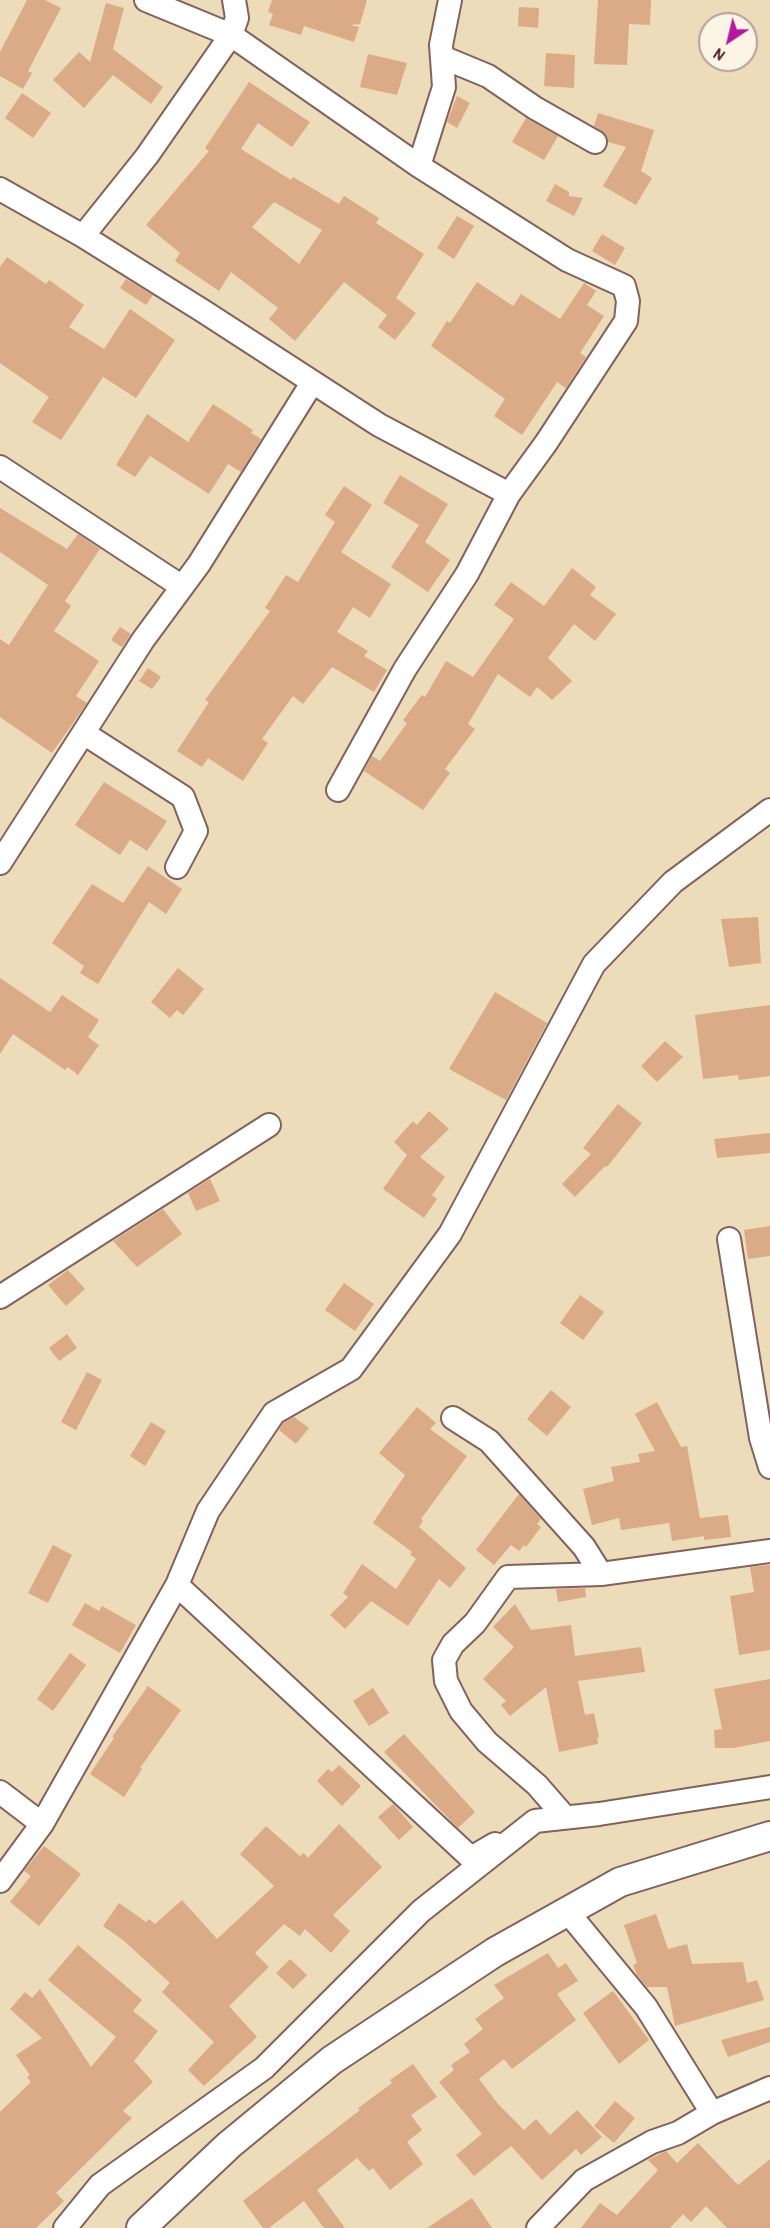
<!DOCTYPE html>
<html>
<head>
<meta charset="utf-8">
<style>
  body { margin:0 }
  #map { position:relative; width:770px; height:2228px; overflow:hidden; background:#eddcb9; font-family:"Patrick Hand",sans-serif }
  canvas { display:block }
  .north { position:absolute; left:698px; top:12px; width:60px; height:60px; box-sizing:border-box; background:#fcf5e5; border:2px solid #b59f9b; border-radius:50%; rotate:215deg; font-size:16px; font-weight:700; line-height:24px; text-align:center; color:#4a1f2b }
  .north::after { content:''; display:block; margin:auto; width:21px; height:27px; background:#b5179e; clip-path:polygon(50% 0,100% 100%,50% 72%,0 100%) }
</style>
</head>
<body>
<div id="map">
<canvas width="770" height="2228"></canvas>
<div class="north">N</div>
</div>
<script>
const c = document.querySelector('canvas').getContext('2d');
c.lineJoin = 'round';
function paint(path, color) { c.fillStyle = color; c.fill(path, 'evenodd'); }
const poly = rows => new Path2D(rows.map(r => 'M' + r).join(''));
function strokePath(path, color, width, dash) { c.strokeStyle = color; c.lineWidth = width; c.lineCap = dash ? 'butt' : 'round'; c.setLineDash(dash || []); c.stroke(path); }
paint(poly([
  [27,0,45,0,61,8,28,71,32,73,23,89,0,76,0,52],
  [272,0,367,0,360,24,350,25,359,27,354,42,304,26,301,35,269,25,273,14,268,12],
  [598,0,651,0,650,25,629,24,627,65,594,64],
  [106,3,124,8,113,49,163,87,151,104,113,75,84,108,53,80,79,52,90,62],
  [519,7,539,8,538,28,518,26],
  [546,53,575,55,574,88,544,86],
  [368,54,407,63,397,95,360,87],
  [249,82,310,122,292,147,258,123,241,149,291,180,293,177,339,204,344,196,379,218,376,223,424,254,396,298,416,313,395,340,378,327,387,315,344,282,295,341,269,319,278,308,231,272,219,291,175,261,180,253,146,225,209,151,205,148],
  [274,202,322,230,299,264,252,227],
  [22,93,51,113,33,138,5,118],
  [457,96,470,103,457,128,447,122],
  [598,113,654,130,641,171,652,178,636,205,603,186,626,147,608,142,606,135,594,126],
  [526,118,558,136,544,160,512,142],
  [555,184,569,192,569,196,583,198,574,216,546,201],
  [457,216,474,226,454,259,437,248],
  [602,234,625,248,615,265,592,251],
  [7,257,46,284,49,280,84,305,69,327,104,349,130,309,175,340,136,398,103,377,61,440,32,422,49,397,0,363,0,267],
  [126,279,153,295,146,305,120,288],
  [477,282,513,306,521,294,560,319,584,283,596,291,587,305,604,316,580,353,586,357,566,388,557,382,522,435,494,416,505,399,431,346,447,321,450,323],
  [213,404,253,430,251,433,261,439,241,472,228,464,209,494,150,456,135,477,116,465,147,414,188,442],
  [400,475,448,504,425,542,450,560,428,592,391,567,419,525,383,503],
  [344,486,372,505,341,552,391,584,370,618,353,607,337,632,368,651,364,656,387,670,374,692,332,667,303,704,293,696,262,739,268,743,243,781,208,758,202,767,177,751,209,702,205,700,270,611,265,608,286,575,298,582,335,522,325,515],
  [0,508,67,549,78,534,100,549,65,601,71,606,54,631,99,661,76,696,87,703,52,753,0,717,0,639,9,645,48,585,0,552],
  [572,568,596,587,590,595,616,614,595,641,574,624,548,658,572,681,552,700,537,687,530,697,498,674,468,724,475,729,445,769,450,773,423,810,364,771,372,756,380,761,407,723,403,720,422,695,425,697,446,661,473,677,514,619,494,605,511,582,544,606],
  [120,627,131,634,122,647,111,640],
  [148,668,161,677,152,689,139,681],
  [104,782,167,821,147,851,130,840,120,855,75,825],
  [148,866,182,889,166,914,149,902,98,984,80,973,84,966,52,943,92,884,123,903],
  [758,917,761,963,729,967,721,919],
  [178,968,204,989,183,1015,177,1010,170,1018,151,1002],
  [0,978,50,1012,62,995,99,1020,88,1037,99,1045,78,1075,68,1067,65,1070,13,1034,0,1054],
  [495,992,547,1023,506,1100,449,1069],
  [770,1005,770,1076,739,1080,738,1075,703,1079,695,1015],
  [665,1041,683,1057,657,1082,641,1066],
  [618,1104,642,1123,607,1167,605,1166,575,1197,562,1184,591,1154,583,1148],
  [429,1111,449,1129,420,1157,445,1177,432,1195,437,1199,424,1218,383,1189,407,1155,394,1142,413,1121,417,1125],
  [770,1133,770,1153,717,1158,714,1139],
  [210,1179,220,1201,196,1211,188,1193],
  [163,1209,182,1234,137,1267,113,1241],
  [770,1226,770,1256,748,1259,744,1230],
  [68,1270,85,1289,66,1306,48,1285],
  [344,1283,374,1304,355,1331,325,1310],
  [580,1295,604,1312,583,1340,560,1323],
  [67,1334,77,1348,59,1361,49,1348],
  [87,1372,102,1380,76,1430,61,1422],
  [551,1390,571,1407,547,1436,527,1419],
  [657,1402,681,1447,687,1446,700,1518,728,1515,731,1537,704,1540,704,1536,672,1541,669,1523,621,1530,619,1518,592,1525,583,1489,614,1481,611,1467,640,1462,638,1454,655,1451,635,1414],
  [417,1407,436,1423,430,1429,467,1456,421,1519,423,1521,419,1527,466,1568,450,1588,439,1579,408,1626,371,1601,345,1629,330,1615,348,1597,343,1593,362,1564,396,1589,416,1559,410,1554,412,1552,373,1523,405,1475,379,1453],
  [294,1417,309,1428,296,1444,279,1430,283,1423],
  [151,1422,166,1431,145,1466,130,1456],
  [519,1494,541,1519,537,1524,541,1527,526,1547,524,1545,519,1551,511,1545,494,1565,476,1550],
  [53,1545,72,1555,48,1603,28,1593],
  [770,1565,770,1650,739,1655,730,1596,754,1592,750,1567],
  [585,1588,586,1597,558,1602,556,1589],
  [85,1603,99,1611,102,1606,136,1625,120,1653,72,1625],
  [515,1604,531,1630,571,1625,575,1656,641,1647,645,1672,578,1681,585,1715,594,1713,599,1737,597,1738,598,1744,559,1752,546,1687,510,1716,501,1705,506,1701,483,1679,514,1647,493,1627],
  [70,1653,86,1665,53,1711,37,1699],
  [770,1679,770,1741,733,1748,715,1748,714,1730,722,1729,714,1689],
  [148,1686,181,1710,140,1768,142,1769,124,1797,90,1774,114,1738,112,1737],
  [373,1688,389,1713,369,1726,353,1701],
  [404,1734,475,1812,458,1828,384,1752],
  [339,1765,361,1786,342,1806,317,1781,328,1769,332,1772],
  [393,1804,413,1827,399,1840,378,1817],
  [339,1824,382,1867,333,1915,350,1931,331,1953,305,1929,300,1936,284,1924,255,1953,269,1967,229,2006,257,2037,204,2086,188,2070,214,2042,162,1992,170,1983,123,1940,103,1926,119,1903,146,1922,149,1919,155,1924,182,1900,217,1939,274,1886,240,1854,266,1826,300,1856,304,1853,308,1858],
  [44,1846,81,1874,39,1926,10,1902,31,1876,24,1871],
  [656,1914,668,1949,687,1944,692,1964,743,1962,747,1983,757,1980,764,2000,675,2026,667,1987,647,1987,637,1975,633,1965,637,1963,624,1925],
  [78,1945,142,2000,133,2011,158,2031,134,2061,153,2082,123,2111,132,2118,56,2193,64,2201,36,2228,0,2228,0,2112,31,2082,27,2077,30,2075,16,2055,42,2038,10,2009,25,1992,32,1998,40,1989,91,2067,116,2037,48,1980],
  [548,1953,558,1968,566,1963,578,1981,557,1994,576,2020,512,2069,504,2059,479,2079,498,2104,524,2130,536,2119,550,2135,577,2110,602,2137,581,2155,576,2149,542,2180,511,2146,474,2176,456,2155,482,2134,439,2082,454,2070,451,2065,470,2052,464,2044,483,2029,475,2019,504,1998,494,1985],
  [290,1959,307,1975,293,1989,276,1973],
  [613,1991,649,2040,619,2064,583,2013],
  [770,2027,770,2042,728,2057,721,2040],
  [413,2064,437,2097,411,2115,422,2130,407,2142,423,2164,390,2190,373,2168,369,2171,357,2158,317,2190,345,2228,324,2228,304,2201,269,2228,263,2228,243,2201,360,2110,358,2108,392,2083,390,2080],
  [615,2101,635,2118,614,2143,594,2126],
  [698,2143,738,2185,770,2159,770,2228,727,2228,706,2206,691,2222,683,2214,670,2228,581,2228,600,2203,617,2215,658,2170,648,2160,666,2151,677,2163],
  [472,2198,492,2228,427,2228]
]), '#dbaa86');
const minor = poly([
  [146,0,231,35,419,166,567,260,624,286,628,301,626,321,546,443,509,494,467,574,405,669,338,790],
  [442,57,488,76,535,108,595,142],
  [419,166,444,87,441,45,450,0],
  [0,189,83,236,203,311,379,425,509,494],
  [83,236,147,156,231,35,237,18,234,0],
  [0,467,181,586],
  [85,734,183,797,196,831,177,867],
  [0,863,143,640,199,564,312,383],
  [729,1239,761,1438,770,1467],
  [0,1297,269,1125],
  [453,1418,489,1441,584,1547,601,1574],
  [177,1585,471,1858,495,1844],
  [0,1792,42,1824],
  [564,1816,537,1785,487,1742,461,1711,446,1681,444,1660,453,1644,475,1623,508,1577,601,1574,770,1551],
  [0,1881,42,1824,177,1585,208,1511,274,1413,351,1369,450,1234,594,964,673,882,770,810],
  [566,1910,646,2007,712,2113],
  [65,2228,100,2185,264,2068,421,1911,535,1821,599,1814,770,1787],
  [538,2228,584,2180,652,2142,678,2133,712,2113,770,2088]
]);
const major = poly([
  [141,2228,229,2145,332,2060,495,1952,620,1882,770,1836]
]);
strokePath(minor, '#83615d', 26);
strokePath(major, '#83615d', 32);
strokePath(minor, '#fff', 22);
strokePath(major, '#fff', 28);
</script>
</body>
</html>
